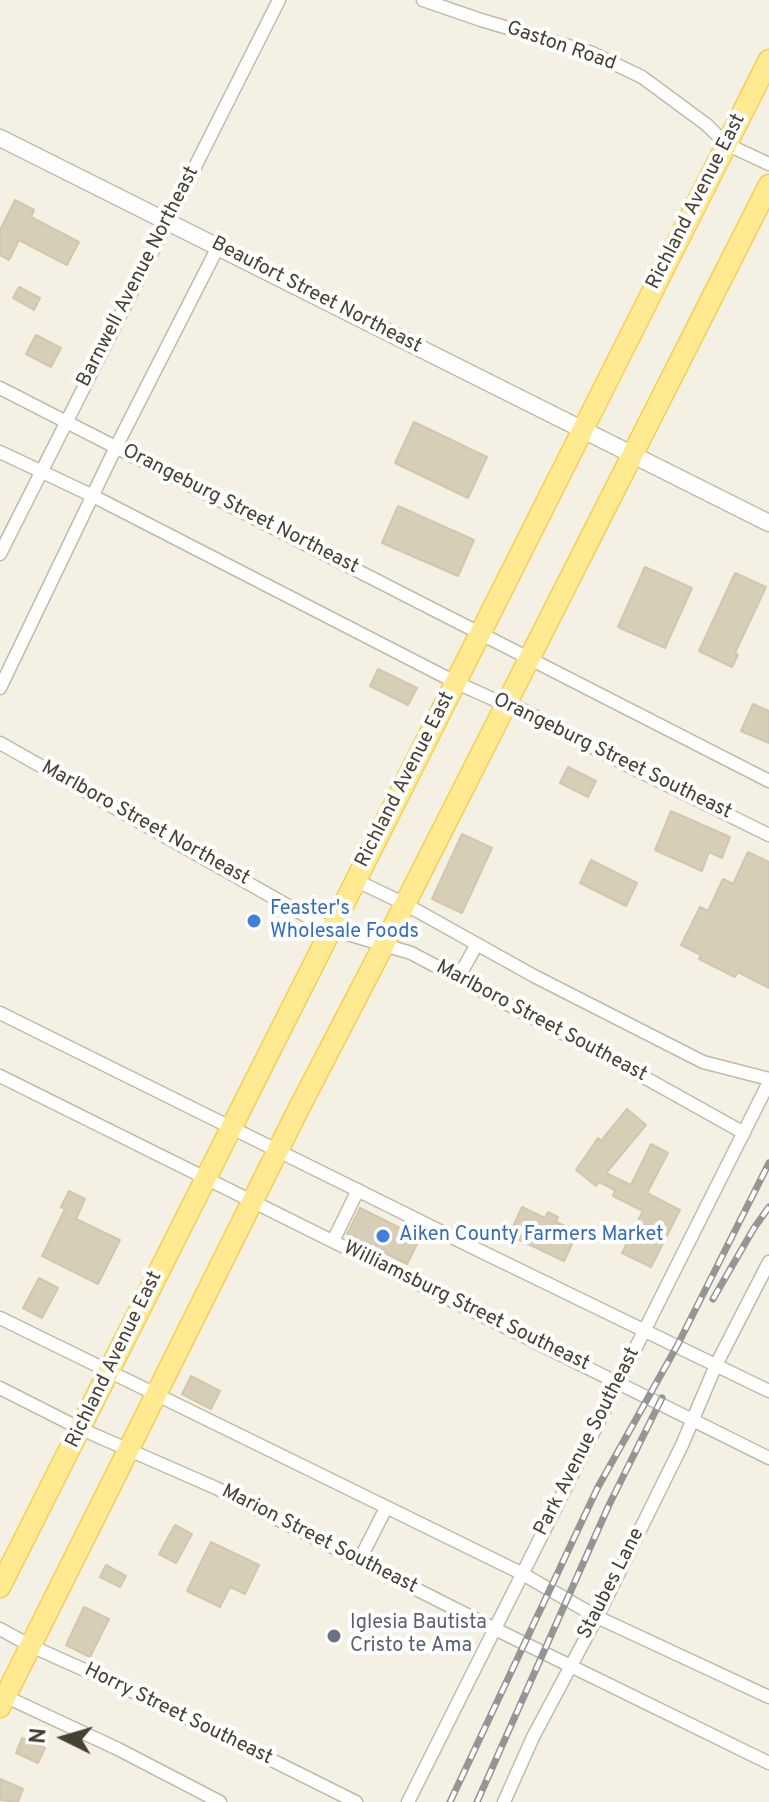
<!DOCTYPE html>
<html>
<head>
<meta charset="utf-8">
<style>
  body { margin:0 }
  #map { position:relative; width:769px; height:1802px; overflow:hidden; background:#f4f1e4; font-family:Overpass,sans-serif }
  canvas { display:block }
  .north { position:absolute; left:24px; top:1698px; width:80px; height:80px; -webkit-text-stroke:6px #fff; paint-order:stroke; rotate:275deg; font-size:22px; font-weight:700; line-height:32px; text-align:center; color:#474133 }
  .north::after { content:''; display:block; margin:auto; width:28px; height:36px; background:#474133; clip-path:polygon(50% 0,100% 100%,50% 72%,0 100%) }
</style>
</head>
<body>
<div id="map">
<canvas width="769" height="1802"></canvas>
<div class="north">N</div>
</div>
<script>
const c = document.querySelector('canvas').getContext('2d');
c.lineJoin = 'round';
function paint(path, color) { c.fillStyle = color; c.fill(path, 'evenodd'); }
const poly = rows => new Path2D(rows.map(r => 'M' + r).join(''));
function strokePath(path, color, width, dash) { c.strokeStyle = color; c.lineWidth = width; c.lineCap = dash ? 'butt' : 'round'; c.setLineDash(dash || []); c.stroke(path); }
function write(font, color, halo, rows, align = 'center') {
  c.font = font + ' Overpass,sans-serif'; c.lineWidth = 8; c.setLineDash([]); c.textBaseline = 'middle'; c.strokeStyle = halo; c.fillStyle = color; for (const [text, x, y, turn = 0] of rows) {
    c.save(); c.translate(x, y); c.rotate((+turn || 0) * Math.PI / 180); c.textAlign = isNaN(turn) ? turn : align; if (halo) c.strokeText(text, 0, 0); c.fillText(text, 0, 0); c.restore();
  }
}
const building = poly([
  [15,200,34,210,31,217,79,242,67,265,19,240,9,260,0,255,0,230,15,200],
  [19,287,40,298,34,310,13,298,19,287],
  [36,335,61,348,51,367,26,354,36,335],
  [414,422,487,457,468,498,395,463,414,422],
  [398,506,474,540,458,576,382,543,398,506],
  [645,567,692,588,665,648,618,627,645,567],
  [735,573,766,587,735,653,738,655,732,667,699,651,735,573],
  [378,669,417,688,408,705,370,686,378,669],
  [753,704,769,711,769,743,741,731,753,704],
  [568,767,596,781,588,797,560,783,568,767],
  [671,811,730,837,722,858,709,852,702,871,655,850,671,811],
  [462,834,492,848,462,913,432,899,462,834],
  [748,852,769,862,769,988,738,972,735,977,699,959,701,955,681,945,700,907,708,911,723,879,733,884,748,852],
  [591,860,637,883,626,906,580,883,591,860],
  [627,1109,646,1125,606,1173,631,1185,651,1144,668,1153,647,1193,680,1210,651,1267,622,1253,643,1211,613,1196,615,1190,599,1182,596,1186,576,1170,598,1138,601,1141,627,1109],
  [69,1191,85,1199,76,1219,120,1240,98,1284,42,1256,65,1209,61,1207,69,1191],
  [522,1207,545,1218,548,1212,558,1217,556,1222,578,1232,564,1261,509,1235,522,1207],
  [360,1208,420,1238,407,1264,347,1234,360,1208],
  [39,1278,58,1288,42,1318,23,1308,39,1278],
  [191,1376,220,1391,211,1409,182,1394,191,1376],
  [175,1525,192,1534,176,1563,159,1554,175,1525],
  [211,1542,259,1565,245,1594,230,1587,220,1607,187,1591,211,1542],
  [106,1565,126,1576,120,1587,100,1577,106,1565],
  [84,1607,109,1619,90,1657,66,1645,84,1607],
  [22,1738,45,1748,38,1763,16,1753,22,1738],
  [0,1779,23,1789,18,1802,0,1800,0,1779]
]);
paint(building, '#d7ceb8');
strokePath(building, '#d3c7ab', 2);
const minor = poly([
  [423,0,481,20,592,53,642,77,707,125,726,144,769,164],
  [0,388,769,781],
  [0,452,93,496,455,682,506,705,511,704,629,766,769,835],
  [0,554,279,0],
  [0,688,116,447,218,247],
  [0,743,315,921,331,929,411,953,608,1057,744,1133],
  [355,880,405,904,534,976,703,1062,769,1079],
  [458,978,477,944],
  [0,1013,470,1246,769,1391],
  [0,1076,769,1458],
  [333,1241,358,1190],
  [0,1318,521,1573,597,1617,769,1697],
  [0,1388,81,1429,216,1488,495,1629,769,1763],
  [359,1561,386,1508],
  [0,1629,31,1646,147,1698,356,1802],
  [0,1694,118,1749,220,1802],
  [408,1802,769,1082],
  [504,1802,533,1737,597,1617,682,1445,716,1365,769,1262]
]);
const tertiary = poly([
  [0,138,769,523]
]);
const primary = poly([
  [0,1587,769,60],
  [0,1707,296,1114,405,904,769,185]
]);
strokePath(minor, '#c1baa6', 15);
strokePath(tertiary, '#c1baa6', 19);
strokePath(primary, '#f1d155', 23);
strokePath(minor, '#fff', 12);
strokePath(tertiary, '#fff', 16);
strokePath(primary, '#ffea92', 20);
const rail = poly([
  [713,1299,754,1228,769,1207],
  [450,1802,598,1487,677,1346,769,1163],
  [477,1802,609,1505,662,1398]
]);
strokePath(rail, '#959595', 7);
strokePath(rail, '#fff', 4, [12]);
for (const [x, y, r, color] of [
  [254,921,8,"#3f7fe0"],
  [383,1236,8,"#3f7fe0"],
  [334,1636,8,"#6b7280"]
]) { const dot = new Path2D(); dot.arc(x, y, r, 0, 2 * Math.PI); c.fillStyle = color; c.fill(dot); strokePath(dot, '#fff', 3); }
write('20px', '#474133', '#fff', [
  ["Gaston Road",561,47,19],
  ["Richland Avenue East",697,202,-63],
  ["Barnwell Avenue Northeast",139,277,-63],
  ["Beaufort Street Northeast",316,296,27],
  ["Orangeburg Street Northeast",240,510,27],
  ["Orangeburg Street Southeast",612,757,26],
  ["Richland Avenue East",406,780,-63],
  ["Marlboro Street Northeast",145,824,29],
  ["Marlboro Street Southeast",541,1022,28],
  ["Williamsburg Street Southeast",466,1307,26],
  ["Richland Avenue East",115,1360,-64],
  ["Park Avenue Southeast",588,1442,-63],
  ["Marion Street Southeast",319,1540,27],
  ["Staubes Lane",612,1584,-63],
  ["Horry Street Southeast",178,1715,26]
]);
write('20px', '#366cbe', '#fff', [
  ["Feaster's",270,910],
  ["Wholesale Foods",270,933],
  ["Aiken County Farmers Market",399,1236]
], 'left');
write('20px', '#5b616d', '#fff', [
  ["Iglesia Bautista",350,1624],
  ["Cristo te Ama",350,1647]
], 'left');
</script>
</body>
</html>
